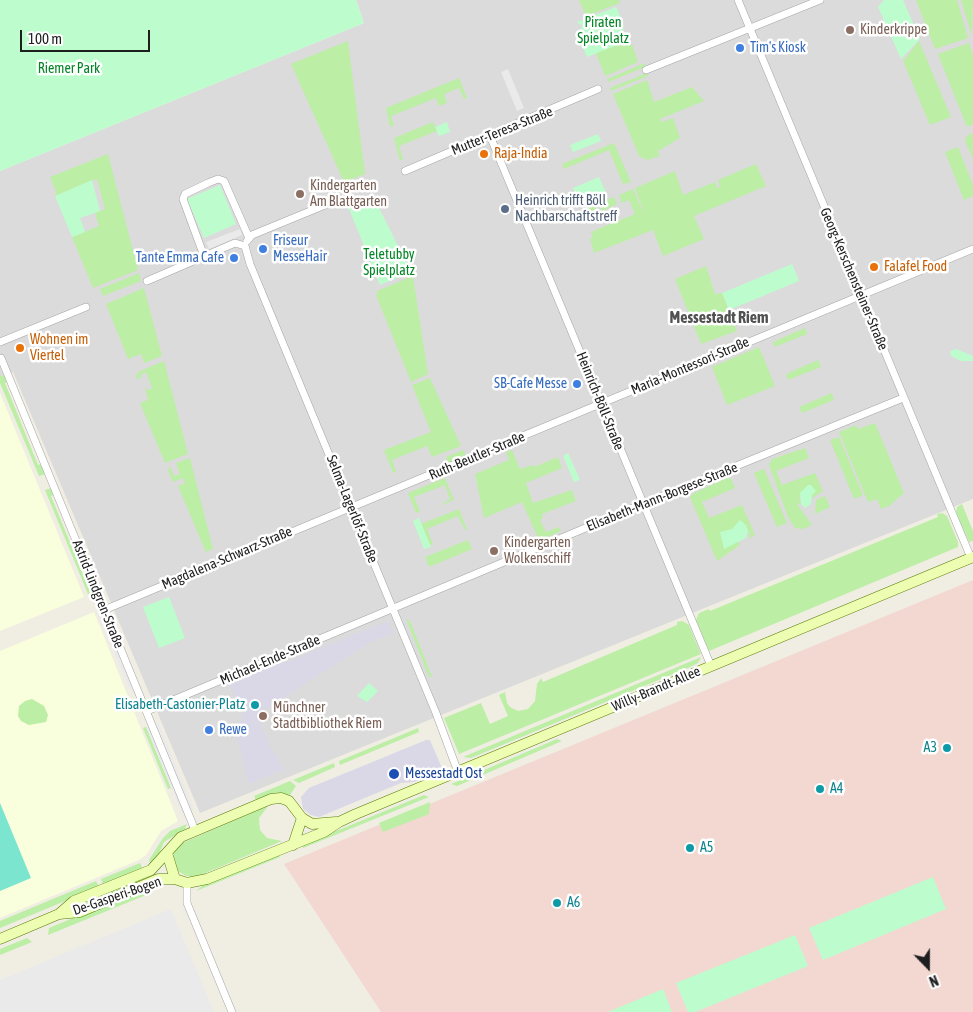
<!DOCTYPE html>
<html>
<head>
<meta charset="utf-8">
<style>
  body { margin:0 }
  #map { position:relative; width:973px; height:1012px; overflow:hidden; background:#f0eee3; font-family:"Asap Condensed",sans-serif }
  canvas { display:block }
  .north { position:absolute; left:903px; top:942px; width:50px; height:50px; -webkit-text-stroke:4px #fff; paint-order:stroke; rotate:158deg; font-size:14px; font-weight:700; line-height:20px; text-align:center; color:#1e1e1e }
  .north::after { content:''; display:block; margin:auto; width:18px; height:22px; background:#1e1e1e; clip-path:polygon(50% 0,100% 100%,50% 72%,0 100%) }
  .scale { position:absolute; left:20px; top:30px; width:130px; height:22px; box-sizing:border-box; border:2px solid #1e1e1e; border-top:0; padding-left:6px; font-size:15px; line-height:18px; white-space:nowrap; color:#1e1e1e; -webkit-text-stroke:4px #fff; paint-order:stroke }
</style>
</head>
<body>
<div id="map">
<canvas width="973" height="1012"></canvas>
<div class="north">N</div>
<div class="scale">100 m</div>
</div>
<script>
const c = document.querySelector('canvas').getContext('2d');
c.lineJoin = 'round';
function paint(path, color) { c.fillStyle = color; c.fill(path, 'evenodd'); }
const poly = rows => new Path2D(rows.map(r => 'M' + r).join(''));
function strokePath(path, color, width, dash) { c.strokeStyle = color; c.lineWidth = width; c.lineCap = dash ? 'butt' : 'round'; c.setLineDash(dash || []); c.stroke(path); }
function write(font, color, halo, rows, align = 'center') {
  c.font = font + ' "Asap Condensed",sans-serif'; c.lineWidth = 5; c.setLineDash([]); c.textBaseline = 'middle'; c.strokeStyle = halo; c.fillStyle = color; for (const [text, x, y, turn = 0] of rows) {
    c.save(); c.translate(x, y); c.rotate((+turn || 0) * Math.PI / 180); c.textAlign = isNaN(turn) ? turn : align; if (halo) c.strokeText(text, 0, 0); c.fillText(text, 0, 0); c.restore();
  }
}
paint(poly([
  [356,0,973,0,973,499,200,813,13,372,0,377,0,171,364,23]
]), '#dcdbdb');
paint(poly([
  [973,580,973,1012,381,1012,284,864]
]), '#f2d8d1');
paint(poly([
  [0,393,84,597,0,631],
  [94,612,178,821,161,831,146,855,139,860,0,918,0,651]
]), '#f9ffdd');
paint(poly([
  [579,0,619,0,620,3,586,16],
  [916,0,957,0,968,38,935,49],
  [961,0,973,0,972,36],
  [348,41,365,174,344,182,291,64],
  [919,41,951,117,930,125,903,61],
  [622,43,632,44,638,62,605,76,596,53],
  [969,43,973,56,973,124,967,127,938,54],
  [645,63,645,67,608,82,607,79],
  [647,73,648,76,611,91,610,88],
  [459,78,467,98,464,99,459,88,444,94,447,103,439,106,436,98,391,116,394,125,390,127,386,108],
  [647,80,654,102,692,87,704,101,660,119,662,122,673,118,680,138,658,151,660,156,647,160,639,156,613,94],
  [433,122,437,131,399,146,403,159,400,161,394,138],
  [973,133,973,159,965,141,967,136],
  [614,143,631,182,623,184,609,150,564,169,562,164],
  [958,147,973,185,973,196,964,200,945,152],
  [108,154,138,270,93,288,72,237,99,226,95,213,105,209,97,179,55,196,56,192,50,177],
  [756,164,766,186,694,216,704,239,663,256,653,230,594,253,590,238,593,237,591,232,635,214,629,200,622,203,619,195,633,189,645,216,635,188,675,171,683,195,715,182,717,188,720,187,718,180],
  [614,197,617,204,602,211,599,203],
  [595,205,598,212,585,217,582,210],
  [706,266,715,294,722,293,737,331,701,344,675,279],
  [139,273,141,281,103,296,100,289],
  [413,276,428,374,411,382,376,295,378,294,377,291],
  [144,288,162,356,144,363,141,354,128,359,106,304],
  [805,328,807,334,775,347,773,342],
  [759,347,775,386,727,405,712,367],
  [818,360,821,367,788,380,786,374],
  [164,361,188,454,165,463,140,403,148,400,145,387,148,390,152,388,146,372,141,374,142,377,137,379,136,376,138,372],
  [4,375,7,382,5,383,38,465,41,464,45,474,39,476,0,383,0,376],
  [430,378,461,446,432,457,427,446,392,460,396,472,393,473,384,450,431,432,412,385],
  [832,393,834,400,802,413,799,407],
  [875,423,904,493,889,506,881,509,877,499,868,502,839,432,856,425,858,429],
  [839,437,863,495,854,499,830,440],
  [805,448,809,458,776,471,782,485,815,473,823,491,811,499,812,494,815,493,799,497,801,503,797,504,812,525,803,529,795,528,788,517,769,465,772,459],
  [463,450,467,458,449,465,446,457],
  [512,450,520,469,533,465,534,467,558,457,562,468,526,483,533,503,572,490,576,501,542,514,543,518,540,520,546,532,559,527,561,531,532,544,531,541,538,538,522,502,484,518,475,474,509,460,506,452],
  [190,458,213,549,206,552,178,486,185,483,183,478,173,482,168,470,170,466,174,476,180,474,176,463],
  [764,469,787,523,777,527,754,473],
  [445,478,454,500,439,506,450,499,445,485,414,497,420,511,416,513,408,493],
  [727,478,731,479,735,488,702,502,709,518,742,505,755,535,749,539,750,536,746,525,734,535,740,545,717,561,690,497,694,493],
  [51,488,54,495,51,496,89,589,92,588,94,592,88,594,45,490],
  [825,496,830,507,815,514,816,500],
  [962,504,973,531,973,541,969,542,956,513,957,507],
  [459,509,467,529,465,530,458,516,427,529,433,544,430,545,421,524],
  [942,513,947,516,958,542,958,547,709,651,696,620,699,613,709,609,710,611,938,517,937,514],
  [468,540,472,549,429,567,425,557],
  [406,619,410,621,432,677,429,677],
  [682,621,689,625,701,654,459,754,444,718,481,703,490,724,508,716,499,695,505,692,507,703,510,707,518,711,528,709,535,701,537,684,541,678,543,682,677,625,677,622],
  [701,657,698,663,690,667,471,758,463,757],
  [32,699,44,706,48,715,46,722,29,725,21,721,18,716,19,706,25,701],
  [146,727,171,788,168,789,143,728],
  [418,728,419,732,340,765,339,761],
  [557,739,562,741,457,786,451,784],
  [334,763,335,767,299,783,293,780],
  [290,781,296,786,290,795,276,793,256,800,254,796],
  [424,795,429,797,303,848,302,845],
  [430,802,429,814,383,832,379,823],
  [268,806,259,818,260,830,267,838,282,841,196,877,186,876,178,871,174,858,174,852,180,844],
  [187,824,185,829,164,842,158,856,151,865,149,860,163,838,170,831],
  [279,855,280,857,196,891,202,886],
  [140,863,143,869,103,885,101,879],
  [146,876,147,879,69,912,67,909],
  [96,881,99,887,0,928,0,921],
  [150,886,151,893,48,935,49,928],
  [27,938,32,942,0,955,0,949]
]), '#bceea5');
paint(poly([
  [0,0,356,0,364,23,0,171],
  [884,0,903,0,920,39,901,59,878,7],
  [616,7,622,20,621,24,624,25,621,36,619,39,622,43,587,57,578,36,582,26,577,22],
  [447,122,450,132,439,136,435,127],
  [598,134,601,141,573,152,570,145],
  [599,177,607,195,580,206,573,188],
  [92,180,100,211,80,218,85,232,72,237,55,196],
  [220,185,236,224,204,238,187,199],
  [372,194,411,272,380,285,347,204],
  [792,264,799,281,729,310,722,293],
  [956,349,973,356,973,361,961,361,951,356,950,351],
  [568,453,580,480,574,482,563,456],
  [808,485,811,485,816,491,812,495,811,504,805,508,801,504,800,493],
  [419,518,431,547,424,549,413,521],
  [740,520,746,525,748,531,746,538,724,549,720,532,732,529],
  [169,597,185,638,159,648,143,607],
  [369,683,378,691,367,702,357,696],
  [933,877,946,909,823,960,809,928],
  [795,935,808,966,695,1012,688,1012,676,983],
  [663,989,672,1012,608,1012]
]), '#bdfdcd');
paint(poly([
  [0,803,31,878,0,891]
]), '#7be5cf');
paint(poly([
  [508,69,524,108,517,111,501,72],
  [240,229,242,235,209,249,206,242],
  [100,609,133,689,130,690,96,610],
  [158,722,193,806,192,811,156,723],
  [149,725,185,812,182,813,146,727],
  [171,909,214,1012,0,1012,0,980]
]), '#eaeaea');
paint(poly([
  [388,621,393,633,367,644,257,715,269,745,284,769,249,784,235,729,243,717,229,682,283,660,285,663],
  [426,740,430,740,442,768,438,772,414,782,401,783,319,817,311,815,303,809,301,797,309,788]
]), '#dad8e6');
const minor = poly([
  [738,0,971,558],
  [646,70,820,0],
  [490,136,711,666],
  [405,171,598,89],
  [247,241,252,235,325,205],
  [245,246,250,264,436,713,458,772],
  [204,256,183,199,185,194,208,183,218,179,224,181,249,238],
  [147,281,235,243,245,246],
  [0,342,86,307],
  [1,358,195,830],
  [104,610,973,249],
  [147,711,643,504,903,398],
  [187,883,187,903,232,1012]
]);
const secondary = poly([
  [293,845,302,818],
  [167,853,175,879,187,883,207,879,324,832,339,822,356,814,973,557],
  [59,914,74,901,151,870,181,837,271,799,281,798,289,801,302,818,312,824,336,822],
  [0,939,59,914,80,912,158,879,175,879]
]);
strokePath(minor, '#a5a5a5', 8);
strokePath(secondary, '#587a00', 11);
strokePath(minor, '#fff', 7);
strokePath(secondary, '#edfeb3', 10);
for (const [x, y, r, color] of [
  [850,30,5,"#8d6e63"],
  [740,48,5,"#3f7fe0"],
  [484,154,5,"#e8710a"],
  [300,194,5,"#8d6e63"],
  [505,209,5,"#5c6f8a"],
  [263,249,5,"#3f7fe0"],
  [234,258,5,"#3f7fe0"],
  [874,267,5,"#e8710a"],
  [20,348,5,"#e8710a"],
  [577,384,5,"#3f7fe0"],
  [494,551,5,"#8d6e63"],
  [255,705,5,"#0f9aa8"],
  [263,716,5,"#8d6e63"],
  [209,730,5,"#3f7fe0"],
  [947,748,5,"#0f9aa8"],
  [394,774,6,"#1a4fb4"],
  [820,789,5,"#0f9aa8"],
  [690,848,5,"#0f9aa8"],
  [557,903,5,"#0f9aa8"]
]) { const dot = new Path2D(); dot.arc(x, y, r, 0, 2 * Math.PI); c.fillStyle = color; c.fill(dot); strokePath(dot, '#fff', 2); }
write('14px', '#038525', '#fff', [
  ["Piraten",603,23],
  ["Spielplatz",603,39],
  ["Riemer Park",69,69],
  ["Teletubby",389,255],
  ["Spielplatz",389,271]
]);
write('14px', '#785e54', '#fff', [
  ["Kinderkrippe",860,30],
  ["Kindergarten",310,186],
  ["Am Blattgarten",310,202],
  ["Kindergarten",504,543],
  ["Wolkenschiff",504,559],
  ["Münchner",273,708],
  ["Stadtbibliothek Riem",273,724]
], 'left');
write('14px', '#366cbe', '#fff', [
  ["Tim's Kiosk",750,48],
  ["Friseur",273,241],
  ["MesseHair",273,257],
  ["Tante Emma Cafe",224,258,"right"],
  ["SB-Cafe Messe",567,384,"right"],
  ["Rewe",219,730]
], 'left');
write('14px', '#1e1e1e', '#fff', [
  ["Mutter-Teresa-Straße",502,131,-22],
  ["Georg-Kerschensteiner-Straße",854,279,67],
  ["Maria-Montessori-Straße",690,366,-23],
  ["Heinrich-Böll-Straße",600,401,68],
  ["Ruth-Beutler-Straße",477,456,-23],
  ["Elisabeth-Mann-Borgese-Straße",662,497,-22],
  ["Selma-Lagerlöf-Straße",352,509,68],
  ["Magdalena-Schwarz-Straße",227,558,-23],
  ["Astrid-Lindgren-Straße",98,594,68],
  ["Michael-Ende-Straße",270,660,-23],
  ["Willy-Brandt-Allee",656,689,-23],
  ["De-Gasperi-Bogen",117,896,-19]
]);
write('14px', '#c56008', '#fff', [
  ["Raja-India",494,154],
  ["Falafel Food",884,267],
  ["Wohnen im",30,340],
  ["Viertel",30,356]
], 'left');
write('14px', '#4e5e75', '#fff', [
  ["Heinrich trifft Böll",515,201],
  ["Nachbarschaftstreff",515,217]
], 'left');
write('14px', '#0d838f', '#fff', [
  ["Elisabeth-Castonier-Platz",245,705,"right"],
  ["A3",937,748,"right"],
  ["A4",830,789],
  ["A5",700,848],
  ["A6",567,903]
], 'left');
write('14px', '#164399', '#fff', [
  ["Messestadt Ost",405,774]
], 'left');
write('bold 16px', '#515151', '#fff', [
  ["Messestadt Riem",719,318]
]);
</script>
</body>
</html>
